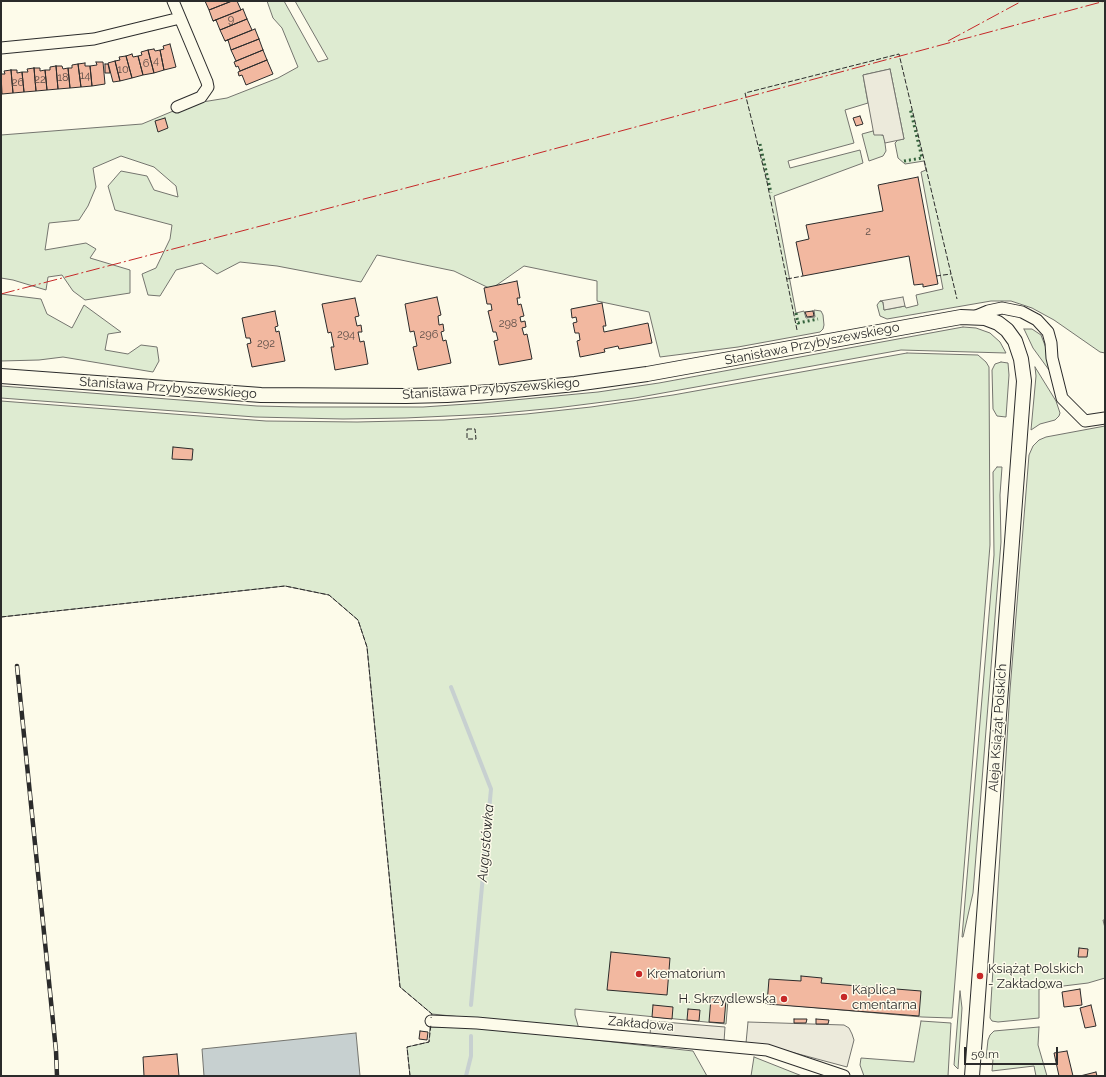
<!DOCTYPE html>
<html>
<head>
<meta charset="utf-8">
<style>
  body { margin:0 }
  #map { position:relative; width:1106px; height:1077px; overflow:hidden; background:#fdfbea; font-family:Raleway,sans-serif }
  canvas { display:block }
  .frame { position:absolute; inset:0; border:2px solid #2b2b2b; pointer-events:none }
  .scale { position:absolute; left:964px; top:1047px; width:94px; height:18px; box-sizing:border-box; border:2px solid #2b2b2b; border-top:0; padding-left:5px; font-size:12px; line-height:14px; white-space:nowrap; color:#2b2b2b; -webkit-text-stroke:3px #fdfbea; paint-order:stroke }
</style>
</head>
<body>
<div id="map">
<canvas width="1106" height="1077"></canvas>
<div class="frame"></div>
<div class="scale">50 m</div>
</div>
<script>
const c = document.querySelector('canvas').getContext('2d');
c.lineJoin = 'round';
function paint(path, color) { c.fillStyle = color; c.fill(path, 'evenodd'); }
const poly = rows => new Path2D(rows.map(r => 'M' + r).join(''));
function strokePath(path, color, width, dash) { c.strokeStyle = color; c.lineWidth = width; c.lineCap = dash ? 'butt' : 'round'; c.setLineDash(dash || []); c.stroke(path); }
function write(font, color, halo, rows, align = 'center') {
  c.font = font + ' Raleway,sans-serif'; c.lineWidth = 3; c.setLineDash([]); c.textBaseline = 'middle'; c.strokeStyle = halo; c.fillStyle = color; for (const [text, x, y, turn = 0] of rows) {
    c.save(); c.translate(x, y); c.rotate((+turn || 0) * Math.PI / 180); c.textAlign = isNaN(turn) ? turn : align; if (halo) c.strokeText(text, 0, 0); c.fillText(text, 0, 0); c.restore();
  }
}
const green = poly([
  [267,1,284,1,318,62,328,59,295,1,1105,1,1105,353,1100,352,1054,320,1032,308,1011,301,991,301,887,319,880,316,877,305,880,301,883,302,884,310,905,306,906,308,918,305,916,295,943,289,921,172,926,170,924,161,905,164,898,158,895,143,898,140,904,139,890,69,863,75,868,103,845,110,854,143,788,161,790,168,860,150,863,163,774,196,796,313,804,311,806,318,815,317,814,310,821,311,823,315,824,325,823,329,820,332,738,347,660,357,649,312,597,301,597,281,524,266,491,289,454,271,377,255,361,282,277,266,240,262,217,274,202,263,176,270,160,296,148,295,142,274,156,268,170,239,172,225,115,210,108,186,121,171,147,176,154,190,178,197,176,186,154,167,121,156,93,168,96,187,88,206,79,220,49,223,45,250,86,243,96,249,90,258,130,270,130,293,85,300,73,291,62,275,48,277,46,290,13,280,1,278,1,135,142,124,190,104,227,98,278,78,298,67,282,28,273,18,267,1],
  [873,131,884,136,886,151,883,156,869,161,862,134,873,131],
  [1,294,41,299,47,314,72,328,84,305,121,332,108,334,105,350,128,354,141,345,157,347,159,361,153,372,63,357,39,360,1,361,1,294],
  [963,327,976,328,990,333,1000,342,1006,353,901,350,635,398,556,408,492,414,405,418,343,419,255,417,1,398,1,386,257,406,301,407,423,407,482,403,598,392,659,383,963,327],
  [1024,329,1032,329,1041,335,1046,348,1049,370,1033,348,1024,329],
  [907,353,978,355,986,362,989,367,990,545,952,1018,922,1017,728,1000,726,1024,575,1009,575,1015,579,1029,432,1014,400,987,367,647,358,620,329,595,285,586,1,617,1,401,266,421,357,422,444,420,526,414,591,407,673,395,907,353],
  [1001,362,1008,363,1009,375,1006,417,997,416,993,409,992,370,995,364,1001,362],
  [1035,367,1056,401,1060,413,1059,416,1055,420,1040,424,1031,430,1036,376,1035,367],
  [1105,426,1105,920,1103,920,1105,928,1105,978,1088,983,1039,989,1039,1018,998,1022,992,1021,990,1018,1010,690,1029,455,1033,446,1039,440,1046,437,1105,426],
  [997,467,1002,467,1000,495,1001,542,973,893,963,937,962,937,994,555,993,472,997,467],
  [960,991,962,1008,958,1069,954,1065,960,991],
  [921,1021,951,1023,948,1076,864,1076,860,1065,861,1058,914,1062,921,1021],
  [430,1027,479,1027,693,1051,707,1076,410,1076,407,1047,429,1042,430,1027],
  [1039,1027,1038,1045,1047,1076,1036,1076,1034,1066,992,1071,993,1059,986,1058,988,1040,990,1035,994,1031,1039,1027],
  [754,1057,802,1076,751,1076,754,1057]
]);
paint(green, '#deebd1');
strokePath(green, '#74746e', 1);
const parking = poly([
  [890,69,904,139,885,143,883,135,874,135,863,75,890,69],
  [903,297,905,306,884,310,883,302,880,301,903,297],
  [651,1021,725,1027,724,1042,650,1036,651,1021],
  [748,1022,844,1025,849,1028,852,1034,854,1040,847,1067,765,1045,746,1043,748,1022]
]);
paint(parking, '#eceadb');
strokePath(parking, '#74746e', 1);
const water = poly([
  [356,1033,360,1076,204,1076,202,1049,356,1033]
]);
paint(water, '#c7d0d0');
strokePath(water, '#74746e', 1);
strokePath(poly([
  [451,687,491,789,471,1005],
  [466,1076,471,1056,471,1036]
]), '#c7d0d0', 4);
const building = poly([
  [205,1,232,1,209,10,205,1],
  [232,1,237,1,241,10,213,21,209,10,232,1],
  [243,9,247,19,220,30,216,20,213,21,243,9],
  [247,19,252,30,225,41,220,30,247,19],
  [255,29,259,39,231,50,228,40,225,41,255,29],
  [259,39,263,50,236,61,231,50,259,39],
  [170,44,176,67,164,70,160,50,164,49,163,46,170,44],
  [154,49,155,51,160,50,164,70,154,73,148,50,154,49],
  [148,50,154,73,143,75,138,56,142,55,141,52,148,50],
  [263,50,267,60,240,71,238,66,236,67,234,62,263,50],
  [132,54,133,57,138,56,143,75,132,78,126,56,132,54],
  [126,56,132,78,120,81,115,61,120,60,119,57,126,56],
  [267,60,273,74,246,85,242,75,239,76,238,72,267,60],
  [115,61,120,81,113,82,108,63,115,61],
  [96,62,103,62,105,84,92,86,90,66,97,65,96,62],
  [85,63,85,66,90,66,92,86,81,87,78,64,85,63],
  [78,64,81,87,70,88,68,68,72,68,72,65,78,64],
  [105,64,108,64,110,73,105,73,105,64],
  [56,66,58,89,47,90,45,70,50,70,50,67,56,66],
  [56,66,62,66,63,69,68,68,70,88,58,89,56,66],
  [34,68,36,91,24,92,22,72,28,72,27,69,34,68],
  [34,68,40,68,40,71,45,70,47,90,36,91,34,68],
  [11,70,13,93,2,94,1,74,5,74,4,71,11,70],
  [11,70,17,70,17,73,22,72,24,92,13,93,11,70],
  [860,116,863,124,856,126,853,118,860,116],
  [165,118,168,128,158,132,155,121,165,118],
  [918,177,938,284,923,287,923,284,914,285,909,256,803,276,796,242,809,239,806,225,883,211,878,185,918,177],
  [517,281,520,298,517,298,518,305,521,304,524,316,520,317,521,322,525,321,526,327,522,328,524,335,527,334,532,359,499,365,494,341,498,340,496,332,493,332,488,311,492,310,491,304,487,304,484,288,517,281],
  [437,297,441,315,438,316,439,325,443,324,444,331,441,332,443,341,446,340,451,363,418,370,413,347,417,346,414,331,410,332,405,304,437,297],
  [355,298,359,316,355,317,357,326,361,325,362,332,358,332,360,342,364,341,368,364,335,370,331,347,334,347,331,332,328,333,322,304,355,298],
  [602,303,606,326,603,326,604,332,648,323,652,343,619,349,618,346,604,349,605,352,580,357,577,341,580,340,579,333,575,333,573,323,577,322,576,317,572,318,571,309,602,303],
  [275,311,278,326,275,327,276,332,279,331,285,361,252,367,247,344,251,343,250,338,246,338,242,318,275,311],
  [813,311,814,316,807,317,805,312,813,311],
  [173,447,193,449,192,460,172,459,173,447],
  [1079,948,1088,949,1087,957,1078,957,1079,948],
  [611,952,670,958,667,995,607,990,611,952],
  [801,976,822,978,821,983,921,991,919,1016,767,1004,769,979,801,981,801,976],
  [1080,989,1082,1005,1064,1007,1062,992,1080,989],
  [711,998,726,1000,724,1023,709,1022,711,998],
  [653,1005,673,1007,672,1019,652,1017,653,1005],
  [1091,1005,1096,1026,1085,1028,1080,1008,1091,1005],
  [688,1009,700,1010,699,1021,687,1020,688,1009],
  [794,1019,807,1019,806,1023,794,1023,794,1019],
  [816,1019,829,1020,828,1024,816,1024,816,1019],
  [420,1031,428,1032,427,1040,419,1039,420,1031],
  [1067,1051,1073,1076,1059,1076,1054,1053,1067,1051],
  [177,1054,179,1076,144,1076,143,1057,177,1054],
  [1096,1072,1097,1076,1080,1076,1096,1072]
]);
paint(building, '#f2b8a0');
strokePath(building, '#2b2b2b', 1);
const minor = poly([
  [173,1,207,82,208,87,201,97,177,107],
  [1,48,94,39,180,18],
  [976,316,988,311,1002,308,1022,312,1037,320,1048,332,1051,343,1052,358,1062,398,1085,421,1105,418],
  [431,1021,477,1023,767,1050,844,1076]
]);
const tertiary = poly([
  [1,376,261,395,406,396,447,395,505,391,575,384,647,374,961,317,985,318,998,323,1007,330,1015,341,1021,359,1024,381,972,1076]
]);
strokePath(minor, '#2b2b2b', 13);
strokePath(tertiary, '#2b2b2b', 16);
strokePath(minor, '#fdfbea', 11);
strokePath(tertiary, '#fdfbea', 14);
const rail = poly([
  [17,666,56,1051,57,1076]
]);
strokePath(rail, '#2b2b2b', 4.5);
strokePath(rail, '#fdfbea', 3, [9]);
strokePath(poly([
  [760,144,771,193],
  [904,161,922,158,910,108],
  [796,313,798,323,818,319]
]), '#34623c', 3, [2, 3]);
strokePath(poly([
  [936,276,951,274],
  [787,279,803,276],
  [797,330,767,182,745,93,899,54,957,299],
  [467,429,475,429,476,439,467,439,467,429],
  [1,617,285,586,329,595,358,620,367,647,400,987,432,1014,431,1018],
  [410,1076,407,1047,429,1042,431,1024]
]), '#2b2b2b', 1, [5, 2]);
strokePath(poly([
  [948,41,1022,1],
  [1,294,509,161,1105,1]
]), '#c62828', 1, [14, 3, 2, 3]);
for (const [x, y, r, color] of [
  [639,974,4,"#c62828"],
  [980,976,4,"#c62828"],
  [844,997,4,"#c62828"],
  [784,999,4,"#c62828"]
]) { const dot = new Path2D(); dot.arc(x, y, r, 0, 2 * Math.PI); c.fillStyle = color; c.fill(dot); strokePath(dot, '#fdfbea', 1.5); }
write('11px', '#5d4e48', null, [
  ["9",231,20],
  ["4",156,61],
  ["6",146,64],
  ["10",123,70],
  ["14",85,76],
  ["18",63,78],
  ["22",40,80],
  ["26",18,83],
  ["2",868,232],
  ["298",508,324],
  ["294",346,335],
  ["296",429,335],
  ["292",266,344]
]);
write('13px', '#2b2b2b', '#fdfbea', [
  ["Stanisława Przybyszewskiego",812,344,-11],
  ["Stanisława Przybyszewskiego",168,388,4],
  ["Stanisława Przybyszewskiego",491,389,-4],
  ["Aleja Książąt Polskich",998,728,-86],
  ["Zakładowa",641,1024,5]
]);
write('13px', '#2b2b2b', '#fdfbea', [
  ["Książąt Polskich",988,969],
  ["- Zakładowa",988,984],
  ["Krematorium",647,974],
  ["Kaplica",852,990],
  ["cmentarna",852,1005],
  ["H. Skrzydlewska",776,999,"right"]
], 'left');
write('italic 14px', '#2b2b2b', '#fdfbea', [
  ["Augustówka",486,843,-85]
]);
</script>
</body>
</html>
